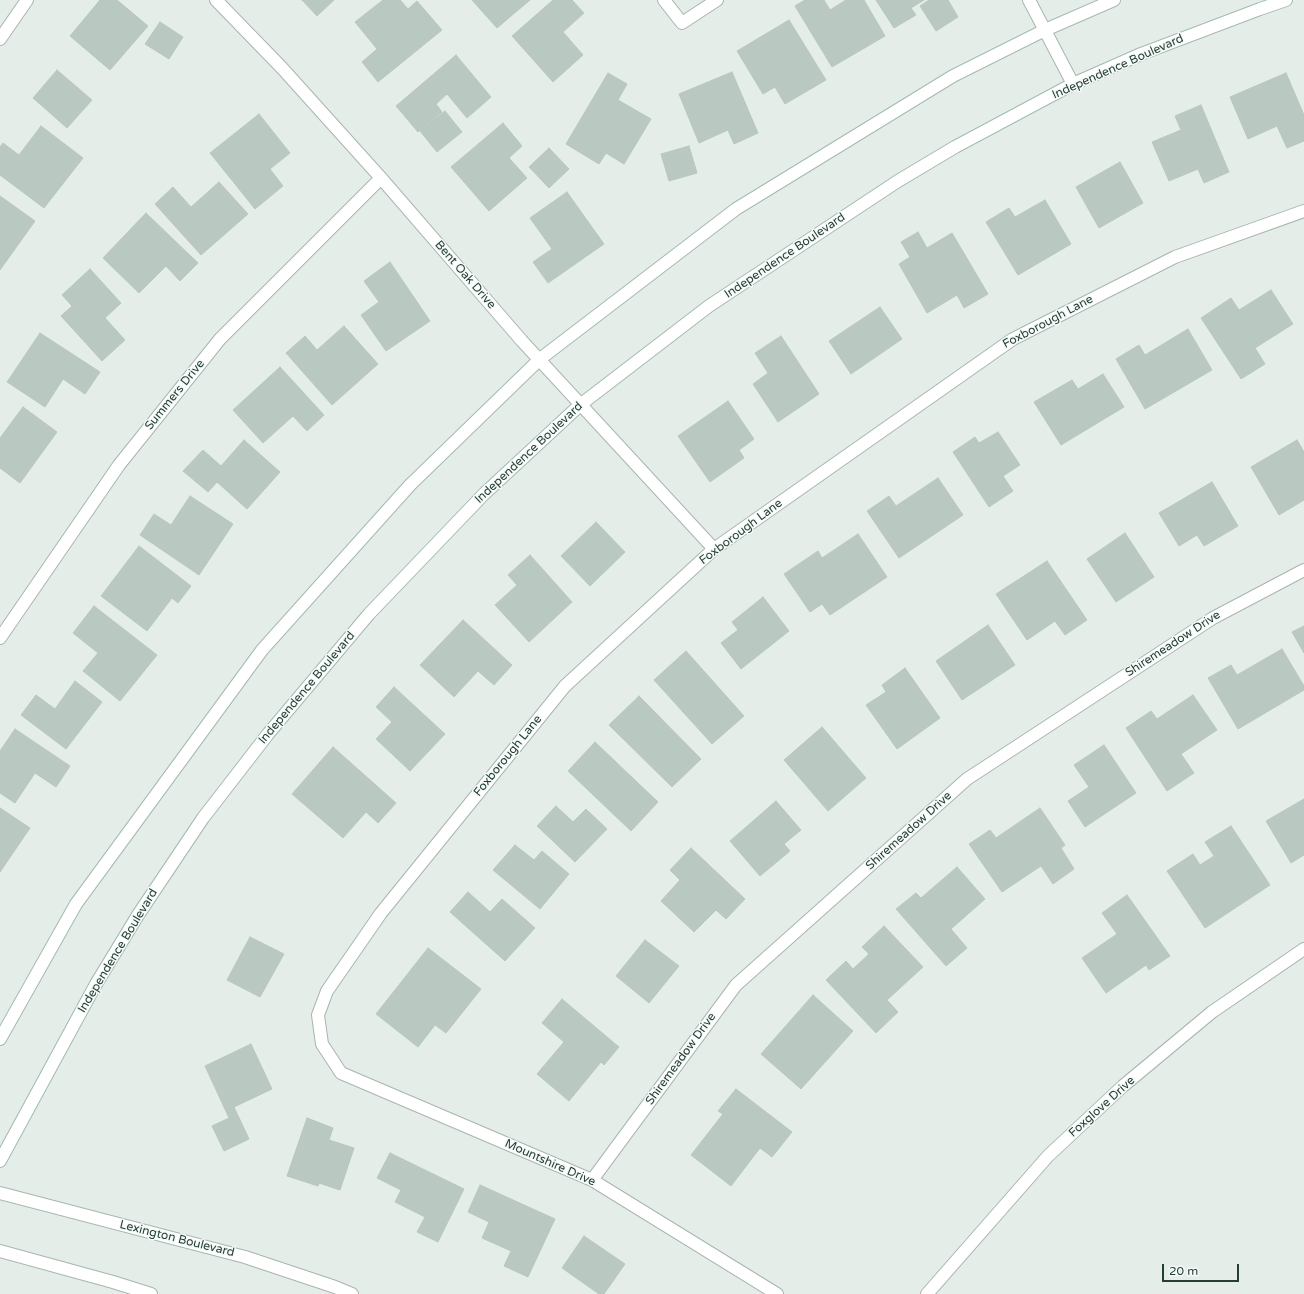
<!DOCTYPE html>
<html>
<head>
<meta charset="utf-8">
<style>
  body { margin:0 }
  #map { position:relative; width:1304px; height:1294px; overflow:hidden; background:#e5ede9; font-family:"Varela Round",sans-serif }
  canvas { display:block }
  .scale { position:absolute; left:1162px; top:1264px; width:77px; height:18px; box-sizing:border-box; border:2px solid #253f37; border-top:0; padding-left:5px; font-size:12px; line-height:14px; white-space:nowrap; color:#253f37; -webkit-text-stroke:3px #f5faf8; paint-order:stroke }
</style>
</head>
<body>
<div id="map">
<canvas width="1304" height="1294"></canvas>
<div class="scale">20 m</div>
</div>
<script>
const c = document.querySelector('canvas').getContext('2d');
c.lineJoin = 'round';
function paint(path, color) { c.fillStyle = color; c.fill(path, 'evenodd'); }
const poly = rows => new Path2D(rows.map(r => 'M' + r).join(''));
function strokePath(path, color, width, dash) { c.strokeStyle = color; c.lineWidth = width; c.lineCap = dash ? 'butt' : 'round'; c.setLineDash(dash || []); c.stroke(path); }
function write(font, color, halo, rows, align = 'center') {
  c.font = font + ' "Varela Round",sans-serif'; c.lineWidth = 3; c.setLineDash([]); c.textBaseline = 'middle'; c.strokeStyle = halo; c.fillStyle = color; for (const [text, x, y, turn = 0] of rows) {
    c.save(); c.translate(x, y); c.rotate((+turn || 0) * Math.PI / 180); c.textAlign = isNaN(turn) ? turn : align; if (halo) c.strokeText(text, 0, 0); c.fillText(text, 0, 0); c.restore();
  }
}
const building = poly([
  [100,0,117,0,148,26,110,70,70,36,100,0],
  [302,0,334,0,317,16,302,0],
  [383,0,400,0,408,9,417,1,442,30,378,82,362,62,377,49,355,22,383,0],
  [472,0,530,0,497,28,472,0],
  [553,0,572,0,584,13,563,32,583,55,553,82,512,36,553,0],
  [805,0,824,0,830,10,846,0,864,0,885,36,832,67,795,6,805,0],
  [876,0,924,0,911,8,916,15,894,28,876,0],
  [929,0,948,0,958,17,936,31,920,6,929,0],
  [789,20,826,80,785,104,775,87,763,94,737,51,789,20],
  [160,22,183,37,169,59,145,44,160,22],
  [456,55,491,97,467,118,447,94,436,104,442,112,418,132,396,106,456,55],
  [57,70,92,100,67,128,33,98,57,70],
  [732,72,758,133,734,144,728,130,699,143,679,94,732,72],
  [608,73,627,84,618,100,651,119,624,164,606,153,599,164,566,144,608,73],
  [1286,73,1304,115,1304,141,1287,148,1277,126,1248,139,1230,97,1286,73],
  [1201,105,1229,172,1204,183,1198,169,1169,181,1152,142,1181,130,1175,116,1201,105],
  [445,111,462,132,437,152,420,131,445,111],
  [259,114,290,153,270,169,283,186,255,209,210,153,259,114],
  [503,123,522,146,509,158,527,178,489,211,451,167,503,123],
  [41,126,83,158,44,208,0,175,0,147,3,143,19,155,41,126],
  [689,146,697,173,669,181,661,154,689,146],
  [549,148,569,169,549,188,529,167,549,148],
  [1120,162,1143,203,1099,228,1076,187,1120,162],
  [219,182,248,214,201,255,155,204,173,187,191,207,219,182],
  [567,192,604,244,548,283,533,262,552,249,530,218,567,192],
  [0,196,35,221,0,270,0,196],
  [1045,200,1071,244,1018,275,986,222,1009,208,1015,217,1045,200],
  [146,213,198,263,180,281,166,266,139,293,103,258,146,213],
  [918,232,927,248,952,233,988,294,964,308,957,295,927,313,899,264,910,257,901,242,918,232],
  [390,262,430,321,386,351,361,315,379,302,364,281,390,262],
  [90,269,121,303,105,318,125,340,102,361,61,316,72,306,62,295,90,269],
  [1271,290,1293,324,1255,348,1265,364,1241,379,1201,318,1231,298,1239,310,1271,290],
  [880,307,902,339,851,374,829,341,880,307],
  [344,326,378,364,332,405,286,353,305,336,317,350,344,326],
  [1188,329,1212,370,1145,409,1116,359,1139,345,1145,355,1188,329],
  [40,333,100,372,85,394,63,379,45,407,7,382,40,333],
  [781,336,819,394,778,422,753,384,768,373,755,353,781,336],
  [280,367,324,415,307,431,293,416,263,443,233,410,280,367],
  [1103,374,1124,407,1061,445,1034,402,1072,380,1078,389,1103,374],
  [728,401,754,439,739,450,744,458,710,482,678,436,728,401],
  [23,407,57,432,20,483,0,468,0,438,23,407],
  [998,432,1020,465,1003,476,1013,491,989,507,953,452,975,437,979,443,998,432],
  [244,440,280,472,247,509,217,482,208,492,183,471,203,450,221,466,244,440],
  [1297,440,1304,452,1304,500,1279,515,1251,467,1297,440],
  [938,478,963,515,899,558,867,511,889,496,896,506,938,478],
  [1212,482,1238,526,1204,546,1197,535,1179,546,1159,513,1212,482],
  [190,496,233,524,199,575,140,535,154,514,171,525,190,496],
  [596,522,625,552,590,586,561,556,596,522],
  [1125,533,1154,577,1116,602,1087,559,1125,533],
  [858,534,887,577,830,615,822,604,810,612,784,574,818,551,822,558,858,534],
  [139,546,191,586,178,603,172,598,147,631,101,596,139,546],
  [530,555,572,602,529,642,495,605,517,585,508,575,530,555],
  [1047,561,1087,620,1065,635,1055,621,1027,640,996,594,1047,561],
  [763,597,789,631,741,669,721,643,738,630,732,622,763,597],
  [94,606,157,655,120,701,83,671,98,653,73,633,94,606],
  [463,620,512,665,494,685,478,671,454,697,420,665,463,620],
  [988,625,1015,665,962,700,936,661,988,625],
  [1304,626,1304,653,1292,632,1304,626],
  [1282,649,1304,686,1304,690,1238,729,1208,678,1231,665,1237,675,1282,649],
  [686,651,744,716,712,744,654,680,686,651],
  [905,668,940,718,897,749,866,705,886,692,882,685,905,668],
  [75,681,102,702,66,749,21,715,36,695,55,709,75,681],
  [394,687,445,734,410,771,376,739,392,722,376,707,394,687],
  [1193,695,1217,730,1181,754,1194,773,1167,791,1126,728,1151,711,1157,719,1193,695],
  [639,696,701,759,672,787,609,725,639,696],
  [822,727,866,778,828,811,784,760,822,727],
  [15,729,70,766,56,787,35,773,15,803,0,793,0,751,15,729],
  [595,742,658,802,631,831,568,771,595,742],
  [1104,745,1136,793,1085,827,1068,801,1089,787,1074,765,1104,745],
  [333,747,396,803,378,823,366,812,343,838,292,794,333,747],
  [1304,799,1304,855,1291,863,1266,821,1304,799],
  [776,801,801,830,784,844,790,851,760,876,730,841,776,801],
  [556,806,573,822,586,809,607,829,575,862,537,826,556,806],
  [0,808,30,828,0,872,0,808],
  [1040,808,1065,845,1061,848,1074,869,1053,884,1041,866,1002,892,969,844,990,830,996,838,1040,808],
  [1231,826,1270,885,1205,928,1167,871,1193,854,1200,865,1214,856,1205,842,1231,826],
  [515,845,534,860,542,851,569,874,540,909,493,870,515,845],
  [691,848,745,899,726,919,716,910,694,932,661,901,680,880,670,870,691,848],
  [957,867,985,899,951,929,967,948,946,966,896,909,916,893,921,898,957,867],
  [468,892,490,912,502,899,535,928,505,961,450,912,468,892],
  [1127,895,1170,956,1149,970,1146,965,1106,993,1082,958,1117,934,1102,913,1127,895],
  [884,926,923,967,887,1000,898,1012,876,1033,826,980,846,961,853,969,869,954,862,947,884,926],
  [250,937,284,954,260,997,227,980,250,937],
  [645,940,679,966,649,1003,616,976,645,940],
  [428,948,481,989,446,1033,435,1025,418,1047,376,1014,428,948],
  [813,995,853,1031,801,1089,761,1054,813,995],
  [562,999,619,1047,604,1065,601,1062,569,1101,537,1074,564,1042,542,1023,562,999],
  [251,1044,272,1089,234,1107,249,1139,224,1151,212,1126,229,1118,205,1066,251,1044],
  [736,1089,792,1132,772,1157,760,1148,731,1186,691,1155,723,1114,718,1111,736,1089],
  [307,1118,333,1128,329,1140,354,1148,340,1190,319,1183,318,1186,287,1176,307,1118],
  [390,1153,464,1189,438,1242,417,1232,425,1217,395,1202,401,1190,377,1178,390,1153],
  [480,1185,555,1219,528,1277,504,1266,511,1251,482,1238,489,1222,468,1212,480,1185],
  [584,1236,625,1264,604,1294,599,1294,562,1268,584,1236]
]);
paint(building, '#bac8c2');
strokePath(building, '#b7c7c0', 1);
const minor = poly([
  [216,0,282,68,381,178,522,341,714,549],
  [664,0,682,23,717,0],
  [1029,0,1073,84],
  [0,39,27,0],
  [0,638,119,465,220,339,381,178],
  [592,1180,736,985,967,779,1213,618,1304,570],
  [777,1294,592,1180,341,1073,322,1044,318,1015,327,991,381,913,565,686,714,549,1013,339,1175,257,1304,211],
  [927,1294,1048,1156,1123,1086,1212,1012,1304,949]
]);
const tertiary = poly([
  [0,1193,245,1257,335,1287,352,1294],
  [0,1251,113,1282,151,1294]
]);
const secondary = poly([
  [0,1039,76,904,262,650,410,485,540,359,736,209,953,76,1045,30,1114,0],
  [0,1161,96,984,138,915,203,818,268,734,369,614,484,494,580,405,709,306,898,181,955,147,1073,84,1141,54,1260,9,1286,0]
]);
strokePath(minor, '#a8b5b0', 14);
strokePath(tertiary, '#a8b5b0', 14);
strokePath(secondary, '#a4b9b1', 14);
strokePath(minor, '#fff', 12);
strokePath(tertiary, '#fff', 12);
strokePath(secondary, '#fff', 12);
write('12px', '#253f37', '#f5faf8', [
  ["Independence Boulevard",1118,67,-24],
  ["Independence Boulevard",785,256,-34],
  ["Bent Oak Drive",465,275,49],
  ["Foxborough Lane",1048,322,-28],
  ["Summers Drive",175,395,-51],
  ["Independence Boulevard",529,453,-43],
  ["Foxborough Lane",741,532,-37],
  ["Shiremeadow Drive",1173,644,-33],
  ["Independence Boulevard",307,688,-50],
  ["Foxborough Lane",508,756,-51],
  ["Shiremeadow Drive",909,831,-42],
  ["Independence Boulevard",118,951,-59],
  ["Shiremeadow Drive",681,1059,-54],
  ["Foxglove Drive",1102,1107,-42],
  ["Mountshire Drive",550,1163,24],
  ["Lexington Boulevard",177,1239,14]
]);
</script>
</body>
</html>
